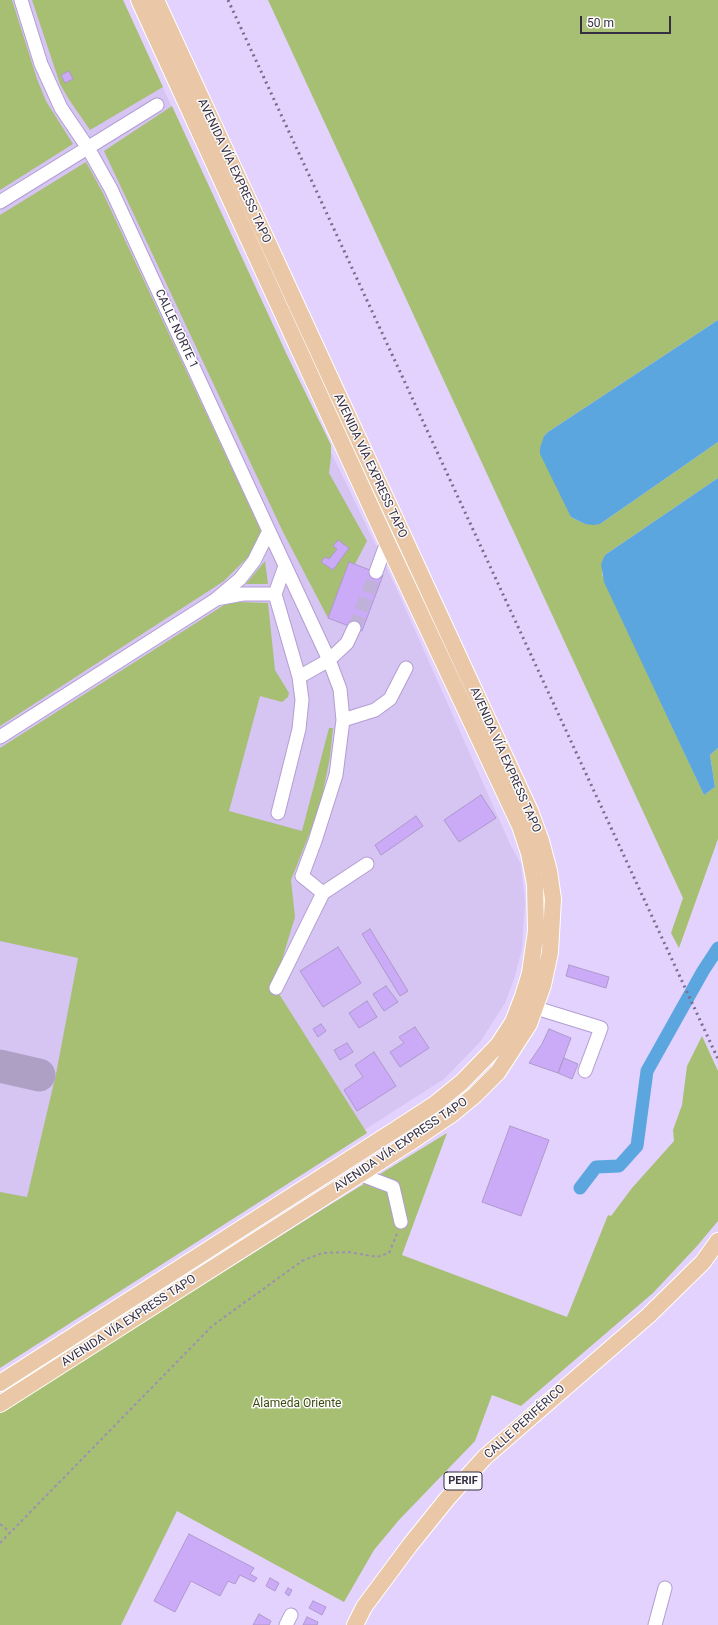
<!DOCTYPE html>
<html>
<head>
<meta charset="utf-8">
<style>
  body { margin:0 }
  #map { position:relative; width:718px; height:1625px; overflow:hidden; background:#e3d2fd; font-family:Roboto,sans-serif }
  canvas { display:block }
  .scale { position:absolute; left:580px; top:16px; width:91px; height:18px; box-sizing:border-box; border:2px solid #362e42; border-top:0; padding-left:5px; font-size:12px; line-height:14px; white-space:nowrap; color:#362e42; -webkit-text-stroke:3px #fcfcfc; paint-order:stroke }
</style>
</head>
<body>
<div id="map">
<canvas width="718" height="1625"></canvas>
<div class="scale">50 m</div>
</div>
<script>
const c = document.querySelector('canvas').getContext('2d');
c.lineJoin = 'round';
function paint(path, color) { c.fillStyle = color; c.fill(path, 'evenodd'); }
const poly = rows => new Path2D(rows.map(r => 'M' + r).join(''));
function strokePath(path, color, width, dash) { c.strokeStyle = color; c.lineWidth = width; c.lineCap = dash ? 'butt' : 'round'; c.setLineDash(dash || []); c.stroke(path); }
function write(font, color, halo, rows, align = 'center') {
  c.font = font + ' Roboto,sans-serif'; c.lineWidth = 3; c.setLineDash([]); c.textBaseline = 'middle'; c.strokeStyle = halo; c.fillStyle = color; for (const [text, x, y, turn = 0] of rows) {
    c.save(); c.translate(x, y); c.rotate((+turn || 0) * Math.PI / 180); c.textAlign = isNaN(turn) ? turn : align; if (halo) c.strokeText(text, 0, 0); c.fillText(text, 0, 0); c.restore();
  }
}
paint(poly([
  [0,0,123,0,293,373,394,583,511,846,521,864,525,902,522,949,514,979,505,1003,480,1042,444,1079,0,1363]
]), '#d6c4f3');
paint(poly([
  [0,0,12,0,37,79,46,101,73,144,0,190],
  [32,0,123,0,163,87,90,130,68,98,60,84],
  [268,0,718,0,718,320,548,432,544,436,571,517,585,524,600,524,718,442,718,478,605,555,602,574,704,795,715,787,710,755,718,748,718,839,679,948,671,933,683,898],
  [172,106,287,355,331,445,331,457,329,473,367,541,355,564,349,562,328,618,283,532,104,151],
  [86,162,103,193,263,535,250,555,224,581,0,726,0,215],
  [265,561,268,584,246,584],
  [239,602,268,603,275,670,289,693,288,697,282,702,260,696,229,811,302,831,329,728,333,728,330,757,320,807,291,880,295,917,274,986,367,1133,0,1368,0,1192,27,1197,56,1074,78,958,0,941,0,748,210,614,224,605],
  [702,1036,718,1071,718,1221,697,1246,653,1293,521,1406,492,1395,475,1441,399,1520,374,1550,344,1602,177,1511,121,1625,0,1625,0,1413,328,1206,447,1133,402,1255,567,1317,608,1215,611,1216,632,1188,674,1141,673,1130,682,1105,687,1066]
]), '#a7bf73');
paint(poly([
  [718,320,718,442,600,524,593,525,585,524,571,517,540,454,540,448,544,436,548,432],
  [718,478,718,748,710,755,715,787,704,795,604,582,601,564,605,555]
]), '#5ba6df');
strokePath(poly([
  [580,1188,596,1167,619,1166,637,1146,647,1071,703,971,718,948]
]), '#5ba6df', 13);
strokePath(poly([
  [0,1066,39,1075]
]), '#aea0c4', 33);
const building = poly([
  [69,71,73,79,65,83,61,75,69,71],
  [338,540,349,548,333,570,321,562,325,557,329,559,337,549,333,546,338,540],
  [349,562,383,575,362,631,328,618,349,562],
  [481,795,496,818,459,842,444,820,481,795],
  [416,816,423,826,381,855,375,845,416,816],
  [370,929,408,991,400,996,362,934,370,929],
  [338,947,361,983,323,1007,300,971,338,947],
  [569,965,609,977,606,988,566,976,569,965],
  [386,986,398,1002,384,1011,373,994,386,986],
  [367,1001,377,1017,359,1028,349,1013,367,1001],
  [321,1024,326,1031,318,1037,313,1029,321,1024],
  [415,1027,429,1048,400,1067,390,1052,404,1043,399,1037,415,1027],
  [549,1029,571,1038,558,1073,529,1063,542,1044,549,1029],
  [347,1043,353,1052,340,1060,334,1050,347,1043],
  [374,1052,396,1086,357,1111,344,1090,363,1077,355,1065,374,1052],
  [564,1058,578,1064,572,1079,558,1073,564,1058],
  [510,1126,549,1140,521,1216,482,1202,510,1126],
  [189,1534,254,1568,250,1574,257,1578,254,1582,240,1575,235,1584,228,1581,220,1596,191,1581,175,1612,154,1601,189,1534],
  [270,1578,279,1583,275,1591,266,1586,270,1578],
  [288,1588,292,1590,289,1596,285,1593,288,1588],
  [313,1601,326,1607,322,1615,309,1608,313,1601],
  [259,1614,271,1621,269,1625,253,1625,259,1614],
  [307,1617,318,1622,317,1625,303,1625,307,1617]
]);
paint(building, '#cbabf8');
strokePath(building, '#ad99cb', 1);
strokePath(poly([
  [354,628,376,572]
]), '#c0b1d8', 13, [13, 6]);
const minor = poly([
  [21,0,41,64,61,108,88,148,111,189,269,531,329,660,340,689,343,720,336,775,315,841,302,876,323,893],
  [0,202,157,105],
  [376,572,395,520],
  [216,599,243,594,275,594],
  [299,677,329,660,347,643,354,628],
  [343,720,375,710,390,699,406,668],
  [0,737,215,600,240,579,254,561,269,531],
  [278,813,299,729,302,700,299,677,275,594,285,566],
  [276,988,323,893,367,864],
  [536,1008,601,1028,585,1071],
  [359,1174,393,1187,401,1222],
  [286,1625,291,1615],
  [655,1625,665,1588]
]);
const major = poly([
  [0,1383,395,1130,435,1104,462,1082,498,1045,513,1022,523,996,530,973,536,931,535,884,529,853,520,826,387,542,139,0],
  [0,1404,409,1143,452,1114,475,1095,498,1072,529,1024,543,985,550,952,553,899,549,871,541,841,530,811,156,0],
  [355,1625,364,1607,410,1545,447,1499,485,1457,648,1316,703,1262,718,1241]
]);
strokePath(minor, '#b29ed1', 15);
strokePath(major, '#fff', 18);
strokePath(poly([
  [0,1524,10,1532],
  [0,1543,212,1326,302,1261,322,1253,349,1252,377,1257,389,1253,397,1234]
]), '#9d90b2', 2, [3, 3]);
strokePath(minor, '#fff', 13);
strokePath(major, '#e9c7a7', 16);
strokePath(poly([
  [228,0,718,1059]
]), '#796d8a', 3, [2, 4]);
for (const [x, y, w] of [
  [463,1481,38]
]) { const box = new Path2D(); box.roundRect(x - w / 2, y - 9, w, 18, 3); c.fillStyle = '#fcfcfc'; c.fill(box); strokePath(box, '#362e42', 1); }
write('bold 11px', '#362e42', null, [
  ["PERIF",463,1481]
]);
write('12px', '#362e42', '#fcfcfc', [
  ["AVENIDA VÍA EXPRESS TAPO",234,171,65],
  ["CALLE NORTE 1",176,329,65],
  ["AVENIDA VÍA EXPRESS TAPO",370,466,65],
  ["AVENIDA VÍA EXPRESS TAPO",505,760,66],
  ["AVENIDA VÍA EXPRESS TAPO",401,1145,-34],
  ["AVENIDA VÍA EXPRESS TAPO",129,1321,-33],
  ["CALLE PERIFÉRICO",525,1422,-42]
]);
write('12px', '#3c4b0e', '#fcfcfc', [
  ["Alameda Oriente",297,1404]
]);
</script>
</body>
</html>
